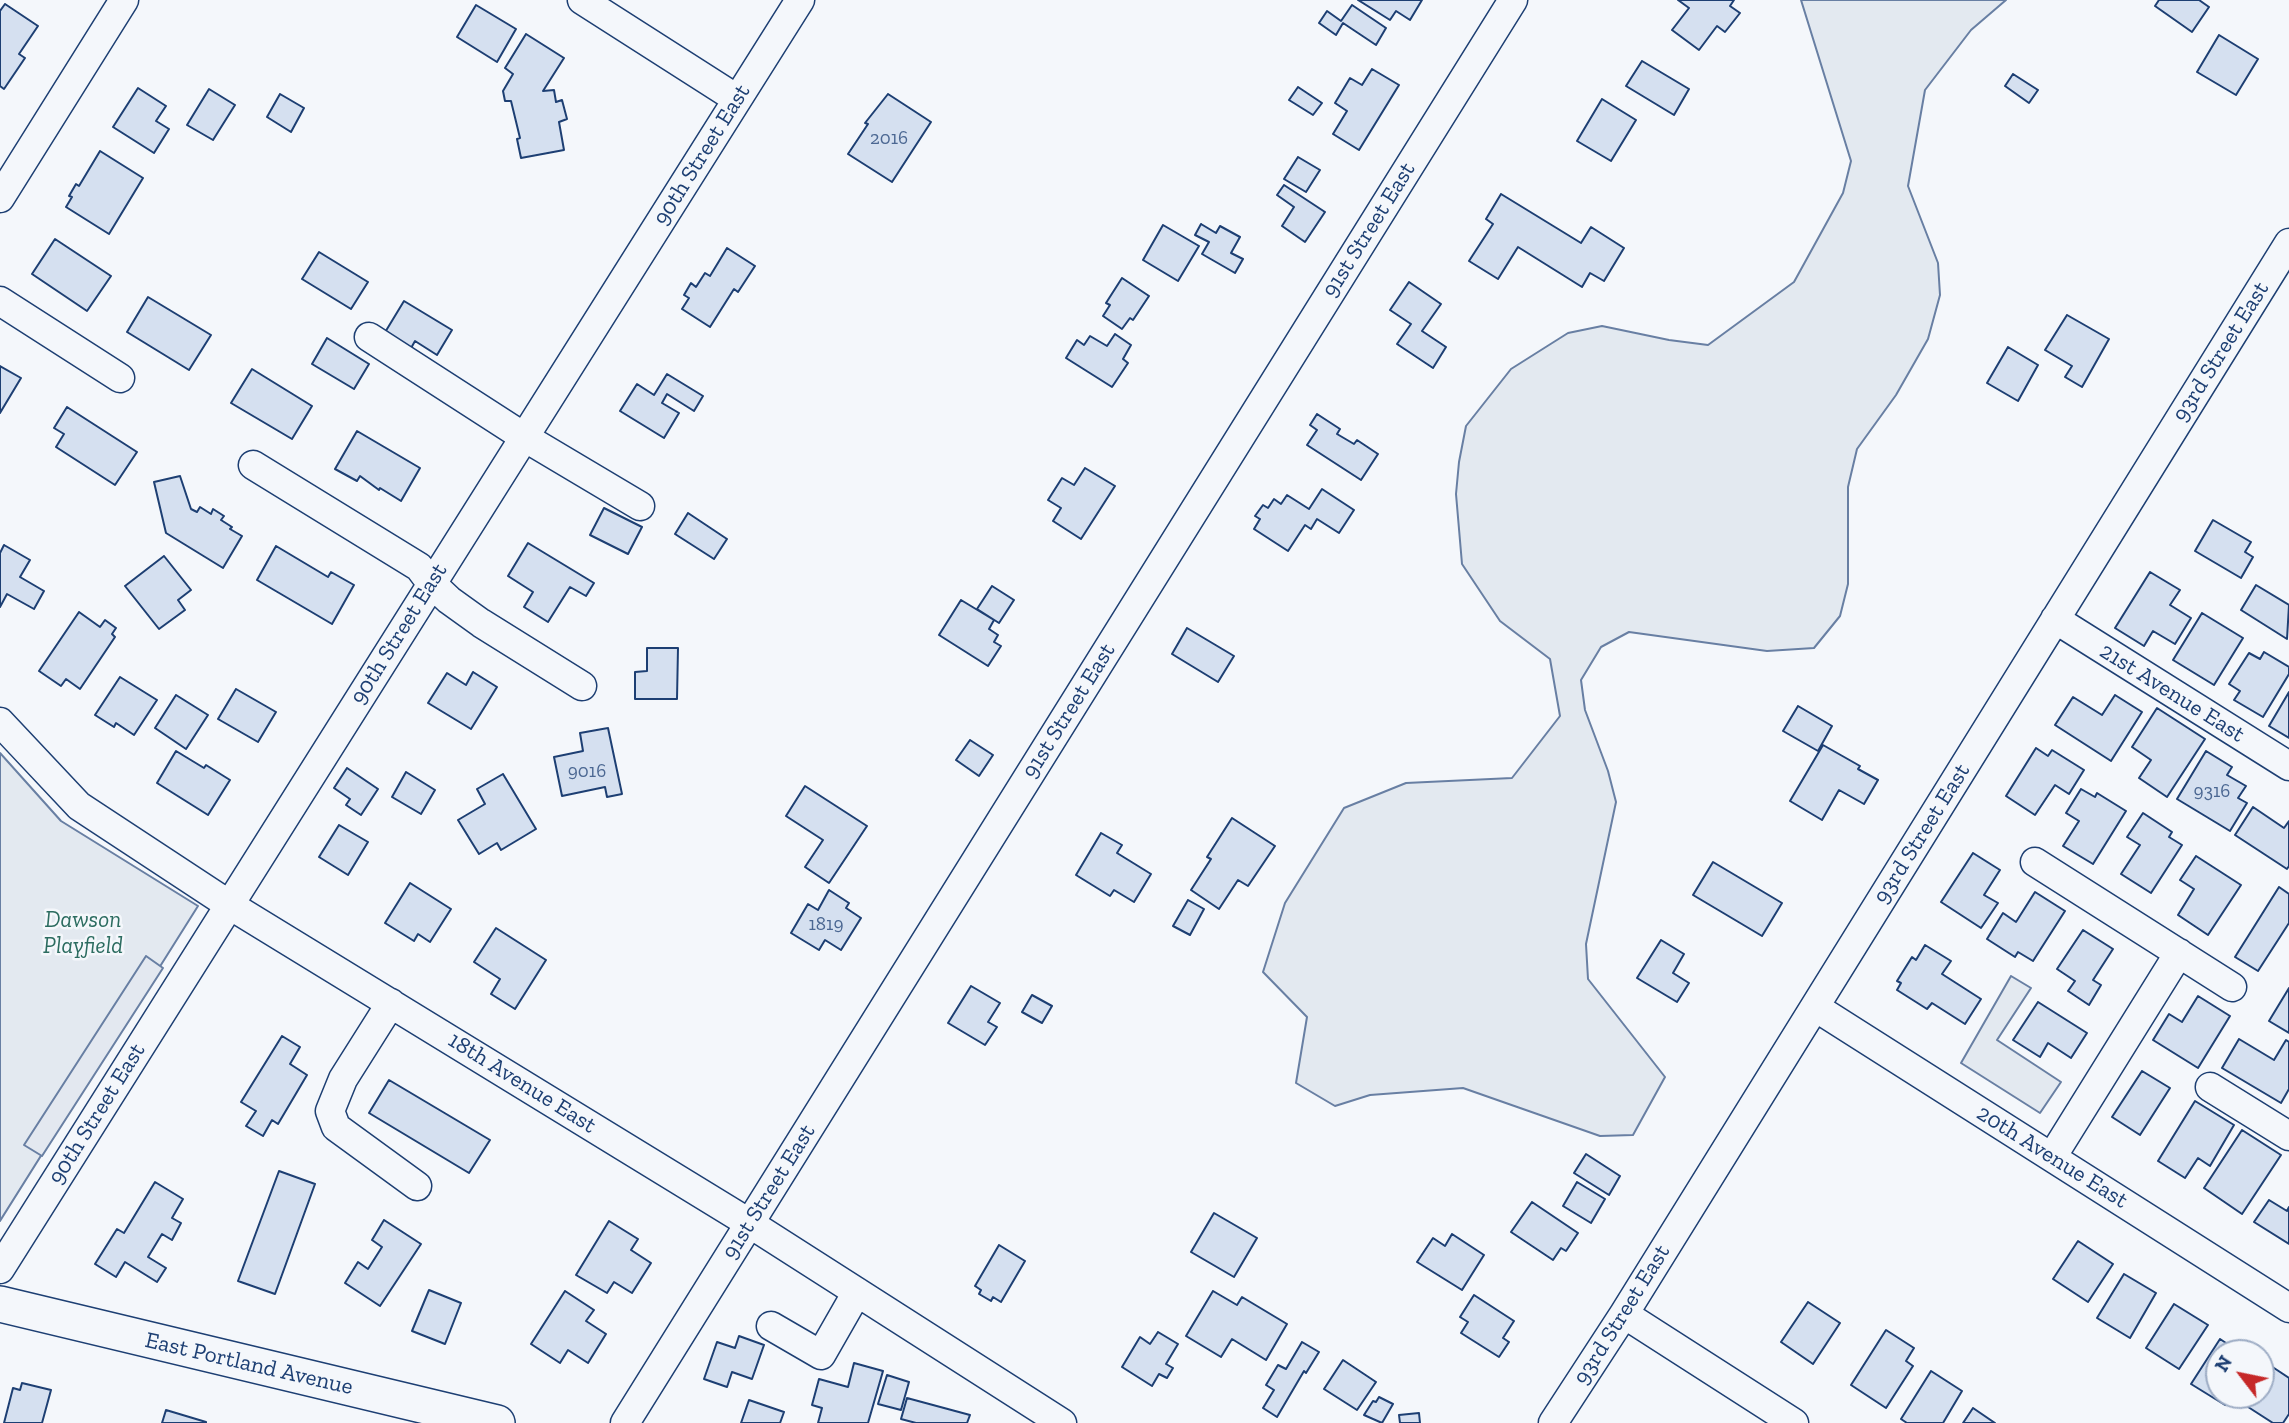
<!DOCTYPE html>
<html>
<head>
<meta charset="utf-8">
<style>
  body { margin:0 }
  #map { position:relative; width:2289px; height:1423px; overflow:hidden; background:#f4f7fb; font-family:"Zilla Slab",serif }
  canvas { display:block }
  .north { position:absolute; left:2205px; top:1339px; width:70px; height:70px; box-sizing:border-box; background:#f4f7fb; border:2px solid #9eadc5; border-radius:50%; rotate:302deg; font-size:19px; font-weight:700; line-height:28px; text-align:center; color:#1d3f73 }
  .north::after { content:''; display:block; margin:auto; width:24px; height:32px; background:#c62828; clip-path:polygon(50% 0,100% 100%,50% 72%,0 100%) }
</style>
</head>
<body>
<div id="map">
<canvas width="2289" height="1423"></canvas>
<div class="north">N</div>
</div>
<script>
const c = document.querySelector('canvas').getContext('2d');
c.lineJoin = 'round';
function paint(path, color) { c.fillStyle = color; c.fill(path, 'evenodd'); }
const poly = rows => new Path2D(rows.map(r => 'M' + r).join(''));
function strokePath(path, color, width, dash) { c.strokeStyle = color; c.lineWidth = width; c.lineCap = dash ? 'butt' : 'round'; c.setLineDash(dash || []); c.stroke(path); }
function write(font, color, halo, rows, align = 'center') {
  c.font = font + ' "Zilla Slab",serif'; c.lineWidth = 5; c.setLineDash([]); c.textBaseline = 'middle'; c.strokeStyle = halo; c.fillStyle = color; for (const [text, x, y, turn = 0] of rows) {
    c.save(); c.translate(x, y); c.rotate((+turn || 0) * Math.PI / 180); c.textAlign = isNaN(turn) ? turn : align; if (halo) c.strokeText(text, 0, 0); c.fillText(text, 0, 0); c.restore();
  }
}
const green = poly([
  [1801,0,2006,0,1971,30,1925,90,1908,186,1938,263,1940,295,1928,339,1896,395,1857,449,1848,487,1848,584,1840,616,1814,648,1767,651,1629,632,1601,647,1581,680,1585,710,1608,771,1616,802,1586,944,1588,979,1665,1077,1633,1135,1600,1136,1463,1088,1370,1095,1335,1106,1296,1083,1307,1017,1263,972,1285,903,1344,808,1406,783,1512,778,1560,716,1550,659,1500,621,1462,564,1456,494,1459,462,1466,426,1511,369,1568,333,1602,326,1669,340,1708,345,1794,282,1843,193,1851,161,1801,0],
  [0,753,61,821,198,906,0,1221,0,753],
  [2011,976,2031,988,1997,1040,2061,1082,2040,1113,1961,1063,2011,976]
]);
paint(green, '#e3e9f0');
strokePath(green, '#687fa3', 2);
const parking = poly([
  [146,956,163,968,42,1156,24,1145,146,956]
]);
paint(parking, '#e3e8f0');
strokePath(parking, '#687fa3', 2);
const building = poly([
  [1358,0,1422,0,1410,20,1396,11,1390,20,1358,0],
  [1678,0,1734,0,1730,6,1740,13,1725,32,1717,26,1699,50,1672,30,1689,8,1678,0],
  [2159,0,2199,0,2209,7,2192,32,2155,6,2159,0],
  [5,4,38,26,19,54,25,58,4,89,0,86,0,11,5,4],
  [476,5,516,29,497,62,457,37,476,5],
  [1352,5,1386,28,1376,45,1343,23,1336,35,1319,23,1327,11,1341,21,1352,5],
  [526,34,564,58,543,91,554,90,556,102,562,100,567,119,559,122,564,150,521,158,517,139,520,138,511,101,505,101,503,91,513,74,505,68,526,34],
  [2219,35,2258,59,2236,95,2197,72,2219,35],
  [1642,61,1689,89,1674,115,1626,86,1642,61],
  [1372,69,1399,85,1359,150,1333,134,1347,111,1335,103,1350,78,1362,85,1372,69],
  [2013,74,2038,90,2029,103,2005,86,2013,74],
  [1298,87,1322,103,1313,115,1289,100,1298,87],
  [138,88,166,106,156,121,169,129,154,153,113,127,138,88],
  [209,89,235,105,213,140,187,125,209,89],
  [280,94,304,108,291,132,267,117,280,94],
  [888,94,931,122,892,182,848,154,868,124,865,123,888,94],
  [1602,99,1636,120,1611,161,1577,141,1602,99],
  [100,151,143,178,109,234,66,207,72,197,69,196,76,184,79,186,100,151],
  [1298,157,1320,170,1306,192,1284,179,1298,157],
  [1284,185,1325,212,1305,242,1282,226,1294,207,1277,195,1284,185],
  [1501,194,1581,243,1591,227,1624,248,1604,281,1590,273,1582,287,1518,247,1498,279,1469,261,1493,224,1486,219,1501,194],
  [1201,224,1216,233,1220,226,1240,237,1231,253,1243,259,1235,273,1202,254,1209,242,1195,235,1201,224],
  [1163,225,1199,246,1178,281,1143,260,1163,225],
  [55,239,111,276,87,311,32,274,55,239],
  [727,248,755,266,738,292,734,289,710,327,682,309,689,298,684,295,691,283,696,287,705,273,710,276,727,248],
  [319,252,368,282,351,309,302,279,319,252],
  [1122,278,1149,296,1133,320,1130,318,1122,329,1103,316,1110,305,1106,303,1122,278],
  [1409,282,1441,304,1422,331,1446,347,1433,368,1397,344,1411,324,1390,310,1409,282],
  [148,297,211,335,189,370,127,332,148,297],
  [404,301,452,330,437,355,415,341,410,350,384,334,404,301],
  [2067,315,2109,339,2082,387,2065,377,2072,366,2045,350,2067,315],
  [1115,334,1131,345,1123,359,1128,363,1112,387,1066,358,1077,340,1084,345,1090,336,1107,346,1115,334],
  [327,338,369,364,354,389,312,364,327,338],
  [2008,347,2038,365,2018,401,1987,383,2008,347],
  [0,366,21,378,0,413,0,366],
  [252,369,312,406,292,439,231,403,252,369],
  [667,374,703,396,694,411,667,394,662,403,679,413,664,438,620,411,637,384,654,395,667,374],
  [67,407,137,452,115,485,56,447,64,434,54,428,67,407],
  [1317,414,1340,429,1337,434,1354,444,1357,440,1378,454,1361,480,1307,445,1317,430,1310,425,1317,414],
  [357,431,420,468,401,501,380,488,379,490,360,476,357,481,335,469,357,431],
  [1085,468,1115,486,1081,539,1053,521,1061,508,1048,500,1062,478,1074,485,1085,468],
  [180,476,191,509,197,512,200,507,211,514,213,509,224,516,221,520,232,527,230,529,242,536,223,568,166,533,154,482,180,476],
  [1322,489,1354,510,1339,533,1317,519,1311,529,1305,525,1288,551,1254,529,1260,519,1255,516,1263,505,1268,508,1274,499,1281,504,1287,495,1309,509,1322,489],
  [604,508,642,527,628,554,590,535,604,508],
  [688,513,727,539,714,559,675,534,688,513],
  [2213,520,2251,542,2245,552,2253,557,2241,578,2195,551,2213,520],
  [528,543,594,583,586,596,570,587,548,622,524,607,533,592,508,576,528,543],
  [4,545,30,560,20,577,44,591,34,609,7,594,0,607,0,553,4,545],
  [276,546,328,577,331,572,354,585,332,624,257,580,276,546],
  [164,556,191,590,178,600,185,610,159,629,125,586,164,556],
  [2150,572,2180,590,2170,605,2191,618,2175,644,2153,631,2144,646,2115,628,2150,572],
  [2256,585,2289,605,2287,639,2241,610,2256,585],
  [992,586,1014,600,999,623,977,609,992,586],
  [961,600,994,620,989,629,998,635,994,642,1001,646,988,666,939,635,961,600],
  [79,612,100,627,105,620,116,628,112,634,115,637,80,689,66,679,61,686,39,671,79,612],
  [2202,613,2243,638,2214,685,2173,660,2202,613],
  [1187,628,1234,656,1218,682,1172,654,1187,628],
  [647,648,678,648,677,699,635,699,635,672,647,671,647,648],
  [2264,652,2289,667,2289,674,2263,717,2234,700,2240,691,2229,684,2249,653,2260,659,2264,652],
  [473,672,497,687,471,729,428,703,447,673,466,685,473,672],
  [120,677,157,700,134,735,116,723,114,727,95,715,120,677],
  [236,689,276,712,258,742,218,719,236,689],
  [2289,692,2289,738,2269,726,2289,692],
  [176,695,208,715,186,749,155,728,176,695],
  [2115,695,2142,712,2111,761,2055,725,2073,697,2102,715,2115,695],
  [1798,706,1832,726,1818,751,1783,731,1798,706],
  [2157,708,2205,739,2167,797,2139,778,2151,760,2132,747,2157,708],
  [608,728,622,794,607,797,605,787,562,796,554,757,583,751,580,733,608,728],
  [970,740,993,755,979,776,956,760,970,740],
  [1823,745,1860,766,1858,769,1878,780,1864,804,1839,790,1822,820,1790,801,1823,745],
  [2036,748,2048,756,2052,750,2084,770,2069,794,2055,785,2035,815,2006,796,2036,748],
  [176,751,204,768,206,765,230,780,208,815,157,783,176,751],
  [2206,751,2232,767,2227,775,2246,786,2238,798,2247,803,2230,831,2177,799,2206,751],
  [347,768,378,789,361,815,346,805,350,799,334,788,347,768],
  [406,772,435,790,421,814,392,797,406,772],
  [503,774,536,829,501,850,497,843,479,854,458,820,485,804,477,789,503,774],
  [805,786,867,826,829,883,805,867,823,840,786,816,805,786],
  [2081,789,2095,797,2097,793,2126,811,2093,864,2063,846,2079,821,2066,813,2081,789],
  [2253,807,2284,828,2289,821,2289,866,2287,869,2235,835,2253,807],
  [2143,813,2172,832,2169,837,2182,845,2151,893,2121,874,2140,845,2127,837,2143,813],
  [1232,818,1275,846,1248,886,1238,880,1219,909,1191,890,1211,859,1207,857,1232,818],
  [339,825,368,842,348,875,319,857,339,825],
  [1101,833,1122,845,1117,853,1151,874,1134,902,1114,890,1110,896,1076,875,1101,833],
  [1973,853,2000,870,1984,895,1998,903,1981,928,1941,902,1973,853],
  [2196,856,2241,885,2208,935,2178,915,2194,889,2180,880,2196,856],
  [1713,862,1782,903,1762,936,1693,895,1713,862],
  [410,883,451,909,430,942,418,934,414,941,385,923,410,883],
  [2279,887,2289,894,2289,923,2258,971,2235,957,2279,887],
  [829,890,849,903,846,908,861,918,841,950,825,940,819,950,791,933,808,904,818,910,829,890],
  [2035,892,2065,911,2033,961,2018,952,2015,957,1987,939,2003,913,2016,922,2035,892],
  [1188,900,1204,909,1190,935,1173,926,1188,900],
  [496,928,546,960,515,1009,491,994,500,979,474,962,496,928],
  [2083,930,2113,949,2093,980,2101,985,2089,1005,2068,991,2075,981,2057,969,2083,930],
  [1661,940,1684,954,1673,973,1689,983,1677,1002,1637,978,1661,940],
  [1925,945,1951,961,1942,974,1981,999,1965,1024,1932,1003,1927,1009,1897,990,1901,983,1897,981,1912,957,1916,960,1925,945],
  [971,986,1000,1003,988,1022,997,1027,985,1045,948,1023,971,986],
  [2289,988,2289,1033,2269,1021,2289,988],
  [1032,995,1052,1006,1042,1023,1022,1012,1032,995],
  [2198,996,2230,1016,2198,1068,2153,1040,2169,1014,2182,1022,2198,996],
  [2038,1002,2087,1033,2071,1058,2048,1043,2040,1057,2013,1040,2038,1002],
  [282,1036,300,1047,290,1064,307,1075,278,1124,272,1120,263,1136,246,1126,256,1111,241,1102,282,1036],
  [2239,1039,2274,1060,2286,1040,2289,1042,2289,1089,2281,1103,2222,1068,2239,1039],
  [2142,1071,2170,1088,2140,1135,2112,1117,2142,1071],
  [389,1080,490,1140,469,1173,369,1113,389,1080],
  [2195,1101,2234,1125,2210,1166,2198,1158,2185,1178,2158,1161,2195,1101],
  [2242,1130,2281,1155,2242,1214,2204,1188,2242,1130],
  [1586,1154,1620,1176,1609,1195,1574,1173,1586,1154],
  [279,1171,315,1184,275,1294,238,1281,279,1171],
  [155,1182,183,1199,172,1218,181,1223,172,1240,162,1234,148,1257,166,1268,157,1282,125,1262,116,1277,95,1264,117,1229,124,1233,155,1182],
  [1577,1182,1605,1199,1591,1223,1563,1206,1577,1182],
  [2269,1200,2287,1211,2289,1207,2289,1244,2254,1222,2269,1200],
  [1532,1202,1578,1233,1566,1251,1561,1248,1553,1260,1511,1232,1532,1202],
  [1214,1213,1257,1238,1234,1277,1191,1252,1214,1213],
  [384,1220,421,1244,380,1306,345,1283,358,1262,368,1269,382,1247,372,1240,384,1220],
  [609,1221,638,1239,631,1250,651,1263,632,1293,614,1282,607,1293,576,1275,609,1221],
  [1452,1234,1484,1255,1462,1290,1417,1262,1433,1238,1445,1246,1452,1234],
  [2078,1241,2113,1264,2088,1302,2053,1279,2078,1241],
  [999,1245,1025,1261,1001,1302,993,1297,991,1301,979,1294,981,1290,975,1286,999,1245],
  [2124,1274,2156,1293,2130,1338,2097,1318,2124,1274],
  [429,1290,461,1303,445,1344,412,1331,429,1290],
  [565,1291,594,1310,586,1321,606,1334,588,1363,568,1350,560,1363,531,1344,565,1291],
  [1213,1291,1237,1305,1242,1297,1287,1324,1266,1360,1232,1339,1221,1357,1186,1336,1213,1291],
  [1474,1295,1514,1321,1503,1338,1509,1342,1499,1357,1461,1333,1468,1322,1460,1317,1474,1295],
  [1808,1302,1840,1323,1813,1364,1781,1342,1808,1302],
  [2174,1304,2208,1325,2179,1369,2146,1348,2174,1304],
  [1886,1330,1914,1348,1906,1361,1913,1366,1886,1408,1851,1385,1886,1330],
  [1158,1332,1178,1344,1166,1364,1173,1368,1167,1378,1159,1374,1152,1386,1122,1367,1140,1337,1150,1344,1158,1332],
  [739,1336,764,1345,752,1379,732,1372,727,1387,704,1379,717,1342,735,1348,739,1336],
  [2220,1339,2241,1353,2219,1353,2219,1395,2231,1395,2225,1405,2191,1384,2220,1339],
  [1302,1342,1319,1352,1306,1373,1304,1371,1277,1417,1263,1408,1274,1390,1266,1385,1278,1365,1286,1369,1302,1342],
  [1343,1360,1376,1382,1357,1410,1324,1389,1343,1360],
  [854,1363,883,1371,868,1423,818,1423,822,1408,812,1405,819,1379,848,1387,854,1363],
  [2271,1366,2289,1378,2289,1414,2283,1423,2273,1423,2245,1405,2252,1395,2261,1395,2261,1381,2271,1366],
  [1931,1371,1962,1391,1943,1423,1907,1423,1901,1419,1931,1371],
  [887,1375,909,1382,901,1410,878,1404,887,1375],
  [22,1383,51,1390,42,1423,4,1423,13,1388,20,1390,22,1383],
  [1379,1397,1393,1404,1382,1423,1364,1415,1373,1401,1376,1402,1379,1397],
  [907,1398,970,1415,967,1423,916,1423,901,1419,907,1398],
  [749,1400,784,1412,780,1423,741,1423,749,1400],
  [1973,1408,1995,1423,1963,1423,1973,1408],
  [166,1410,206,1422,206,1423,162,1423,166,1410],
  [1419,1413,1420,1423,1400,1423,1399,1415,1419,1413]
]);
paint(building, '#d5e0f0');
strokePath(building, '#1d3f73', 2);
const minor = poly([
  [582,0,737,99],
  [0,198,124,0],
  [0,301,120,378],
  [369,337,524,437,640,506],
  [253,465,419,567,431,583,449,600,481,623,582,686],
  [2055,619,2289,766],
  [0,722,79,806,228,904,749,1223,1062,1423],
  [2035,862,2232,987],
  [391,1003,343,1079,330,1111,336,1127,417,1186],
  [1815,1007,2289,1308],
  [2210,1087,2289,1136],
  [2052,1157,2179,953],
  [0,1269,800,0],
  [1624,1314,1794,1423],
  [771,1326,821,1355,857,1292],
  [625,1423,1513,0],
  [1553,1423,1624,1314,2289,243]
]);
const major = poly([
  [0,1304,497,1423]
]);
strokePath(minor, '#1d3f73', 31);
strokePath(major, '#1d3f73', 38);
strokePath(minor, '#f4f7fb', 28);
strokePath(major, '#f4f7fb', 35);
write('19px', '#4b6792', null, [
  ["2016",889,139],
  ["9016",587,772],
  ["9316",2212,792],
  ["1819",826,925]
]);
write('23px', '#1d3f73', '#f4f7fb', [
  ["90th Street East",702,155,-58],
  ["91st Street East",1369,230,-58],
  ["93rd Street East",2221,352,-58],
  ["90th Street East",399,634,-58],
  ["21st Avenue East",2172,693,32],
  ["91st Street East",1069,711,-58],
  ["93rd Street East",1922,834,-58],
  ["18th Avenue East",522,1083,32],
  ["90th Street East",97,1114,-58],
  ["20th Avenue East",2052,1157,32],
  ["91st Street East",769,1192,-58],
  ["93rd Street East",1622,1315,-58],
  ["East Portland Avenue",249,1364,13]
]);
write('italic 23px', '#2c6c60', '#f4f7fb', [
  ["Dawson",83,920],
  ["Playfield",83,946]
]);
</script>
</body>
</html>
